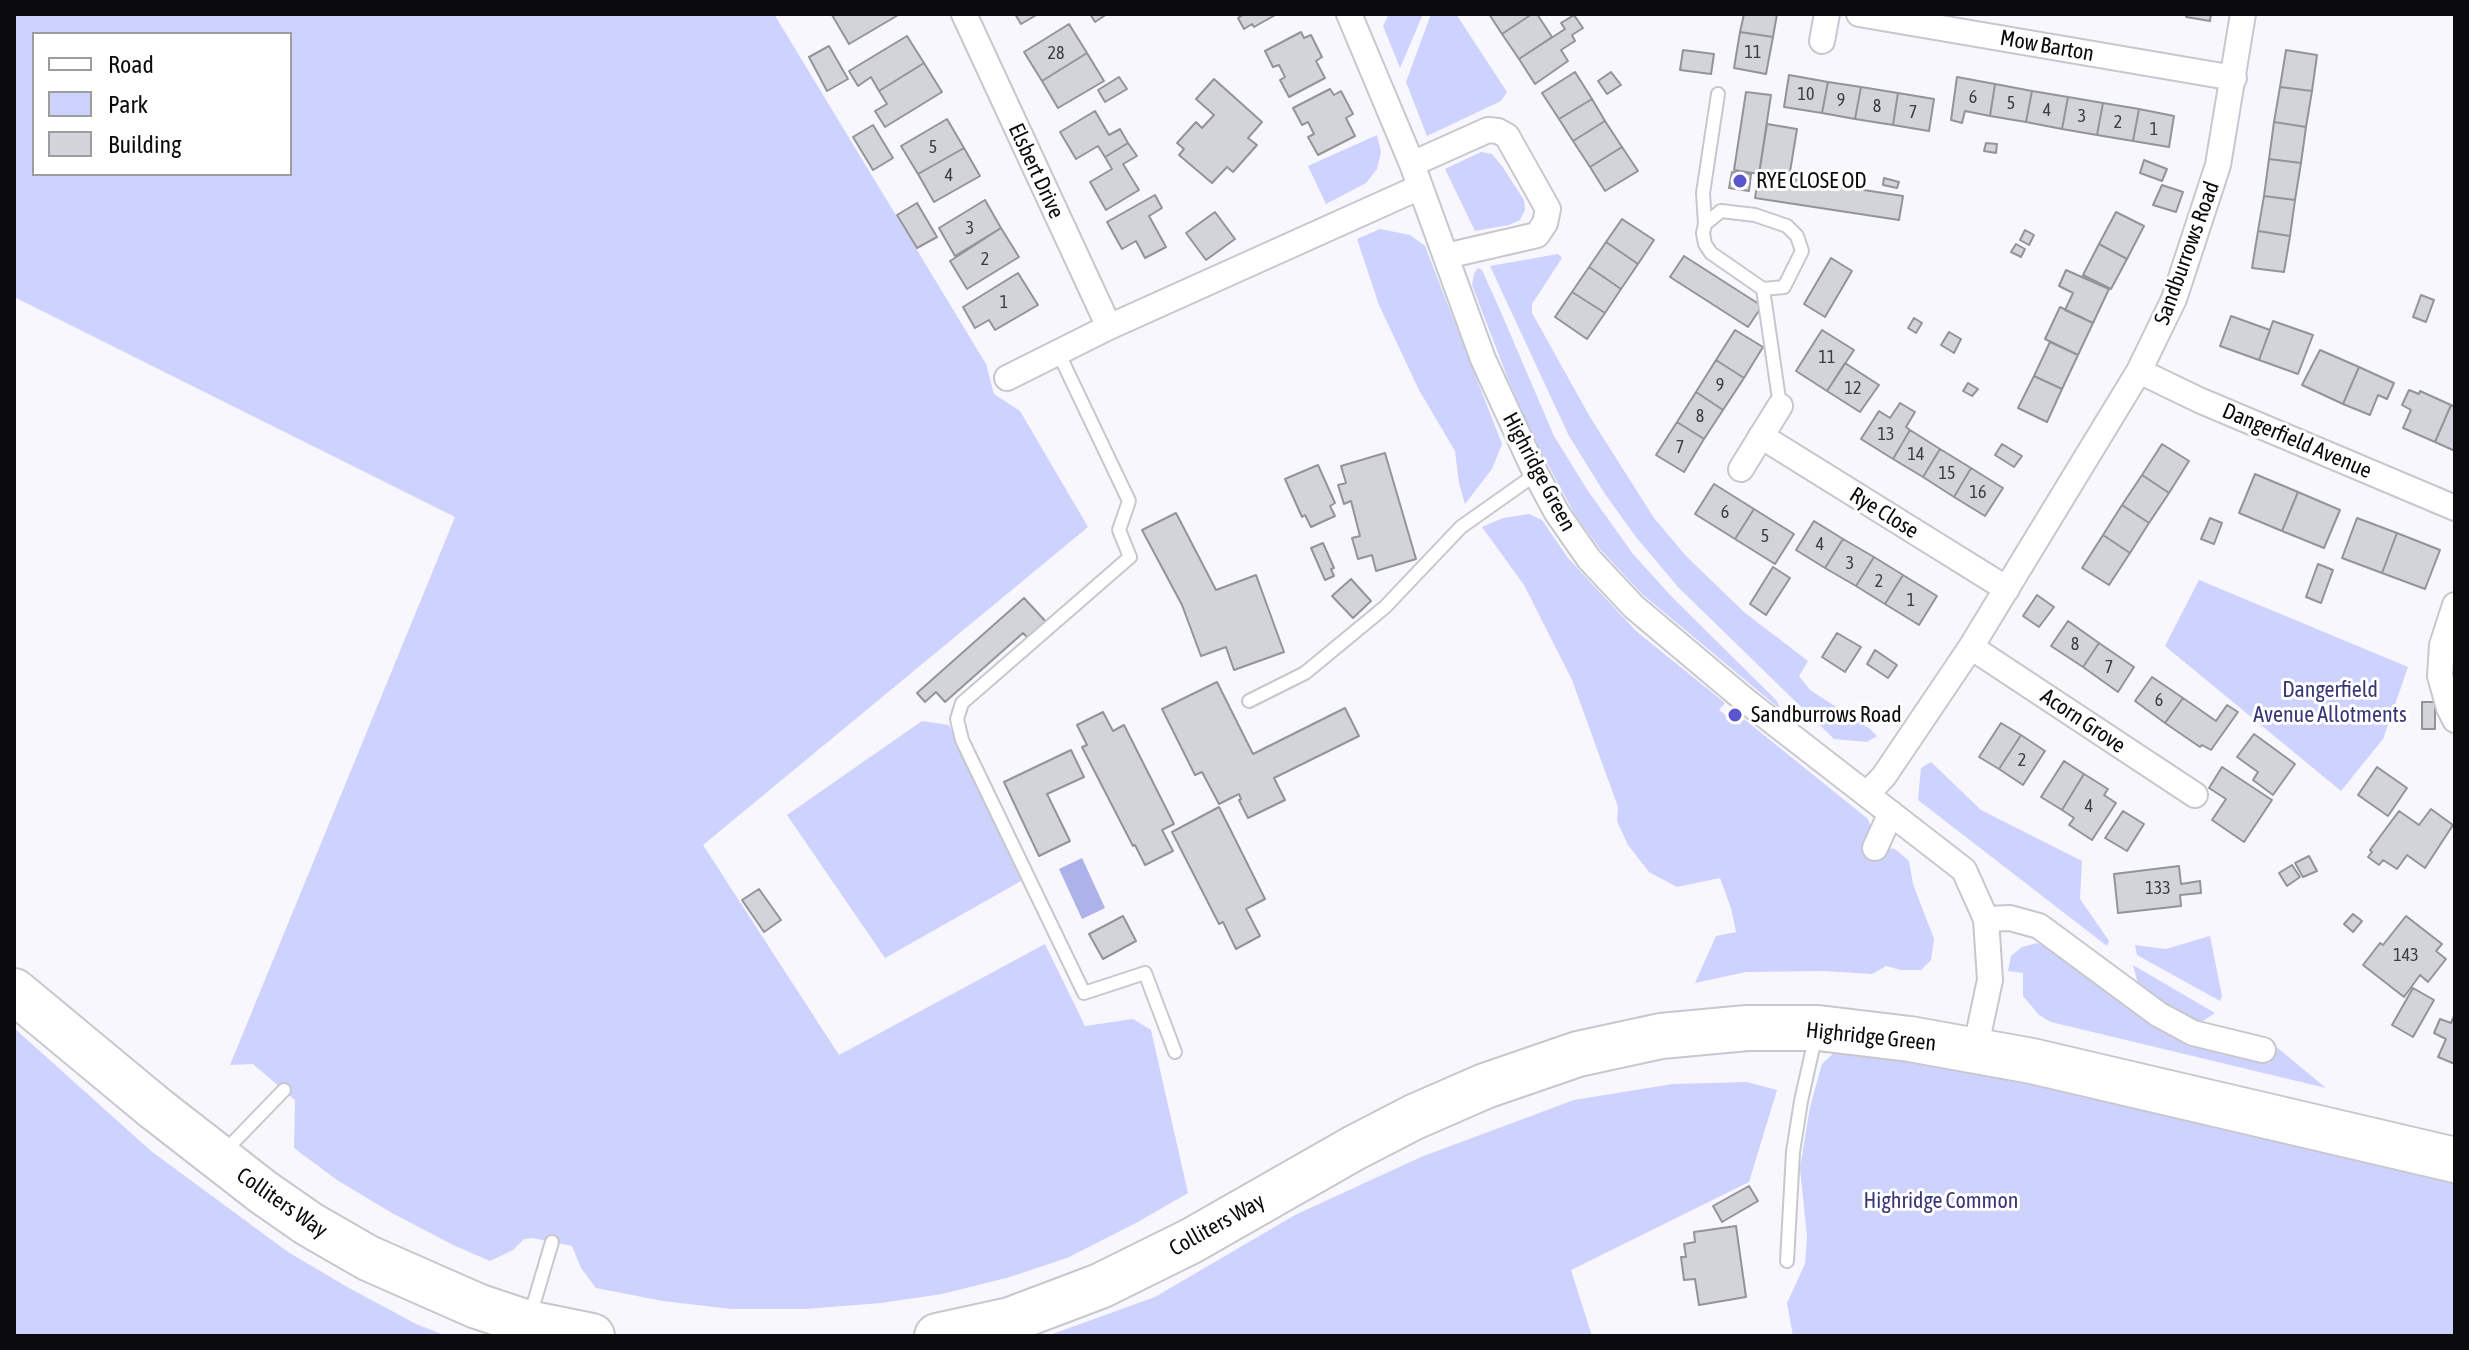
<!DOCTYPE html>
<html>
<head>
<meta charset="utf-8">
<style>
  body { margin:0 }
  #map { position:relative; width:2469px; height:1350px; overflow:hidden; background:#f7f7fd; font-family:"Asap Condensed",sans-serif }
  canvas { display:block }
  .frame { position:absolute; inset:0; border:16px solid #0b0b0d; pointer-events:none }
  .legend { position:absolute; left:32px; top:32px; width:260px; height:144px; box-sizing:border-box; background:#fff; border:2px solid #9d9d9e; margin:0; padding:10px 14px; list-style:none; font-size:24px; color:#0b0b0d }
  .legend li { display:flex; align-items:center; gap:16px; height:40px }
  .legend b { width:40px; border:2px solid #9d9d9e }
</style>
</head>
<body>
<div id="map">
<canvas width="2469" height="1350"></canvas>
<div class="frame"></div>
<ul class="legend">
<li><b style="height:10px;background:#fff"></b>Road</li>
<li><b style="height:22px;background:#cdd2fe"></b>Park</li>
<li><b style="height:22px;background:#d3d4da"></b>Building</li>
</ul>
</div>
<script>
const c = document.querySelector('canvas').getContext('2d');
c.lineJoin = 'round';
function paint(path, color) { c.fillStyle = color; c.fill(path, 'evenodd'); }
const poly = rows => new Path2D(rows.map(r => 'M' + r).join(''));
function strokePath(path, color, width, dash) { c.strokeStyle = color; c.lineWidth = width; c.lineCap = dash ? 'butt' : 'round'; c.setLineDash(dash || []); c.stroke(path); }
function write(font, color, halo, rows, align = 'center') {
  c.font = font + ' "Asap Condensed",sans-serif'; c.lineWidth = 6; c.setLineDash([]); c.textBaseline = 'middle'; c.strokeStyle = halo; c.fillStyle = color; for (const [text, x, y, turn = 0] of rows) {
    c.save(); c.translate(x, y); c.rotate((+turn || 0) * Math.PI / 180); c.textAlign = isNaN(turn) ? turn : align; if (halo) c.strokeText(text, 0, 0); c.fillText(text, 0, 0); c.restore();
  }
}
paint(poly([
  [14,14,774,14,986,364,994,394,1020,411,1088,527,703,845,839,1055,1045,944,1085,1026,1133,1019,1151,1030,1188,1193,1136,1223,1067,1258,1010,1277,942,1294,881,1303,805,1309,731,1309,663,1301,596,1288,581,1268,572,1246,533,1238,524,1239,513,1250,490,1261,453,1245,392,1213,337,1180,294,1148,295,1100,253,1064,230,1065,455,517,14,297],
  [34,34,290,34,290,174,34,174],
  [1389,14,1423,14,1400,68,1383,26],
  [1431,14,1456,14,1507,92,1501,101,1427,136,1406,82],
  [1377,135,1381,152,1377,169,1366,183,1326,204,1308,166],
  [1481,152,1492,154,1502,166,1524,200,1525,210,1520,220,1509,225,1475,231,1445,169],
  [1380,229,1410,235,1425,246,1502,444,1492,469,1465,504,1459,483,1455,451,1419,390,1379,305,1357,239],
  [1558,254,1562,258,1532,304,1532,313,1590,417,1654,518,1686,556,1744,612,1808,661,1799,676,1810,690,1870,729,1877,736,1867,742,1834,739,1678,587,1636,537,1605,494,1569,436,1490,266],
  [1478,268,1482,270,1500,310,1554,436,1588,491,1633,554,1672,597,1777,701,1780,709,1642,594,1600,549,1574,513,1534,439,1508,379,1472,285,1474,274],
  [1529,514,1542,520,1568,558,1636,631,1725,703,1719,710,1739,725,1744,719,1868,819,1871,827,1864,852,1880,861,1886,848,1895,849,1909,861,1913,884,1934,939,1931,960,1921,970,1901,970,1886,966,1872,974,1824,971,1746,972,1695,983,1716,936,1736,932,1731,908,1720,878,1677,887,1649,872,1628,845,1617,821,1618,807,1572,680,1524,585,1482,527,1503,518],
  [2199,580,2408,667,2383,739,2341,791,2165,646],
  [922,721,949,725,1021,881,885,958,787,815],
  [1931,762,1981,810,2082,861,2080,899,2109,941,2107,946,1918,800,1921,768],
  [2210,936,2222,996,2220,1001,2137,955,2135,945,2166,949],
  [2037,943,2052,950,2181,1039,2270,1063,2274,1045,2326,1088,2051,1022,2039,1015,2023,996,2023,973,2008,971,2011,956,2022,947],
  [2133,965,2215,1013,2200,1023,2181,1015,2138,984],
  [14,1028,151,1151,288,1252,349,1288,416,1324,447,1336,14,1336],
  [1837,1050,1958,1068,2081,1093,2455,1181,2455,1336,1793,1336,1787,1303,1805,1264,1807,1237,1800,1168,1810,1107,1822,1064],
  [1747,1082,1777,1090,1749,1182,1571,1270,1592,1336,1047,1336,1155,1297,1295,1215,1421,1157,1574,1100,1673,1084]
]), '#cdd2fe');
paint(poly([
  [1082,858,1105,908,1082,919,1059,869]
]), '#adb2e8');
const building = poly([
  [834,14,900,14,849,44,832,15,834,14],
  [1015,14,1038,14,1021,24,1015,14],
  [1090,14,1107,14,1095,22,1090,14],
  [1244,14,1277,14,1254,27,1252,24,1244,29,1238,18,1244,14],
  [1489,14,1532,14,1502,34,1489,14],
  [1532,14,1537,14,1552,37,1519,59,1502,34,1532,14],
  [1744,14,1777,14,1773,37,1740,32,1744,14],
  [2187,14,2211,14,2210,21,2186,17,2187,14],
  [1574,15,1583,28,1572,35,1575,41,1561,50,1568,61,1535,84,1519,59,1565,29,1561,23,1574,15],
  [1069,24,1087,53,1042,81,1024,52,1069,24],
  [1301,32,1304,38,1311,35,1322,57,1316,61,1325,78,1289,97,1280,80,1285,77,1279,65,1273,67,1265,51,1301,32],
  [1740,32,1773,37,1766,74,1734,68,1740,32],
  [907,36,924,63,879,91,871,77,858,86,849,71,907,36],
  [829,46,848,79,827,91,809,57,829,46],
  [1683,50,1714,54,1711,74,1680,70,1683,50],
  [2286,50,2317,55,2312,91,2280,87,2286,50],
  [1087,53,1104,81,1058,108,1042,81,1087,53],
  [924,63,942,92,885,127,875,111,887,104,879,91,924,63],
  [1575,72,1592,99,1559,119,1542,93,1575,72],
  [1611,72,1621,85,1607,94,1598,81,1611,72],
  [1789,75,1828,82,1822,113,1784,107,1789,75],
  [1119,77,1127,89,1105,102,1098,90,1119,77],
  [1957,77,1995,84,1990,116,1965,111,1962,123,1951,120,1957,77],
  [1214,79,1262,122,1248,138,1257,145,1233,172,1227,167,1212,183,1179,155,1184,149,1177,143,1196,122,1202,128,1214,115,1196,99,1214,79],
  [1828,82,1861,87,1855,119,1822,113,1828,82],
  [1995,84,2032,91,2026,122,1990,116,1995,84],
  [1861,87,1898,93,1893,125,1855,119,1861,87],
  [2280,87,2312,91,2306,127,2274,122,2280,87],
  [1330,89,1334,95,1341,91,1353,114,1346,118,1355,136,1318,155,1308,137,1314,134,1308,122,1302,125,1293,108,1330,89],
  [2032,91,2068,97,2062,129,2026,122,2032,91],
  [1746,92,1771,95,1759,174,1734,170,1746,92],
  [1898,93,1934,99,1929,131,1893,125,1898,93],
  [2068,97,2103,103,2097,135,2062,129,2068,97],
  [1592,99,1605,121,1573,141,1559,119,1592,99],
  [2103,103,2139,109,2133,141,2097,135,2103,103],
  [2139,109,2174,116,2169,147,2133,141,2139,109],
  [1095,111,1109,135,1120,129,1128,143,1105,157,1098,146,1076,159,1060,132,1095,111],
  [947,119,964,148,918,174,901,146,947,119],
  [1605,121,1622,147,1590,167,1573,141,1605,121],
  [2274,122,2306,127,2301,163,2269,159,2274,122],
  [1767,124,1797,129,1789,178,1759,174,1767,124],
  [873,125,893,158,873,170,853,137,873,125],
  [1128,143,1137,156,1123,164,1139,190,1106,210,1090,182,1112,169,1105,157,1128,143],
  [1986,143,1997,144,1996,153,1984,151,1986,143],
  [1622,147,1638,171,1605,191,1590,167,1622,147],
  [964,148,980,176,934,202,918,174,964,148],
  [2269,159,2301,163,2295,200,2264,196,2269,159],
  [2144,160,2167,169,2162,181,2140,173,2144,160],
  [1732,172,1751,174,1749,191,1729,188,1732,172],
  [1759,174,1903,196,1899,220,1755,198,1759,174],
  [1884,178,1899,182,1897,188,1883,185,1884,178],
  [2162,185,2183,192,2176,212,2153,205,2162,185],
  [1155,195,1162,208,1149,216,1166,247,1145,258,1136,241,1122,249,1107,222,1155,195],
  [2264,196,2295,200,2290,236,2258,231,2264,196],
  [985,200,1001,228,955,256,939,228,985,200],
  [917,203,937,237,917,248,897,215,917,203],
  [1215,212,1235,239,1206,260,1186,233,1215,212],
  [2116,212,2144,226,2127,259,2099,244,2116,212],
  [1622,219,1654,240,1638,264,1606,242,1622,219],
  [1001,228,1019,257,967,289,950,261,1001,228],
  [2025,230,2034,235,2029,245,2020,240,2025,230],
  [2258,231,2290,236,2284,272,2252,268,2258,231],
  [1606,242,1638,264,1621,289,1589,267,1606,242],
  [2016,244,2025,249,2021,257,2011,252,2016,244],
  [2099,244,2127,259,2111,289,2083,275,2099,244],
  [1684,256,1762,306,1748,327,1670,277,1684,256],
  [1831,258,1852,271,1825,317,1804,304,1831,258],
  [1589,267,1621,289,1605,313,1572,292,1589,267],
  [2066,270,2109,289,2093,323,2065,310,2073,293,2059,286,2066,270],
  [1018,273,1038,305,995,330,989,320,975,328,963,307,1018,273],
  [1572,292,1605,313,1587,339,1555,317,1572,292],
  [2421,295,2434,300,2426,322,2413,317,2421,295],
  [2060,307,2093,323,2078,355,2045,339,2060,307],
  [2231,316,2270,330,2259,360,2220,346,2231,316],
  [1914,318,1922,323,1916,333,1908,328,1914,318],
  [2273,321,2313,335,2298,374,2259,360,2273,321],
  [1735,330,1763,347,1744,378,1716,360,1735,330],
  [1822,330,1854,350,1827,391,1796,371,1822,330],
  [1949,332,1961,339,1954,353,1941,345,1949,332],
  [2050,342,2078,355,2062,389,2034,376,2050,342],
  [2320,350,2359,367,2343,404,2302,385,2320,350],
  [1716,360,1744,378,1723,410,1696,392,1716,360],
  [1845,363,1879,385,1860,412,1827,391,1845,363],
  [2359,367,2394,383,2387,399,2378,395,2370,415,2343,404,2359,367],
  [2034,376,2062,389,2047,422,2018,408,2034,376],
  [1968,383,1978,389,1972,396,1963,391,1968,383],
  [2409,390,2419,394,2420,391,2451,405,2435,442,2403,428,2411,410,2402,405,2409,390],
  [1696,392,1723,410,1704,439,1677,422,1696,392],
  [1900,403,1915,412,1906,427,1910,430,1893,459,1861,439,1879,411,1890,418,1900,403],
  [2451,405,2455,407,2455,451,2435,442,2451,405],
  [1677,422,1704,439,1684,472,1656,455,1677,422],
  [1910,430,1940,449,1923,477,1893,459,1910,430],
  [2002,444,2022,456,2014,467,1995,455,2002,444],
  [2162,444,2189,461,2169,493,2142,475,2162,444],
  [1940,449,1971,468,1954,497,1923,477,1940,449],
  [1385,453,1416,559,1376,571,1372,555,1358,559,1352,538,1360,536,1351,501,1344,504,1338,485,1346,483,1341,466,1385,453],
  [1318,465,1335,503,1330,506,1335,516,1311,527,1305,515,1302,517,1285,479,1318,465],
  [1971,468,2003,488,1985,516,1954,497,1971,468],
  [2255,474,2298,492,2282,531,2239,513,2255,474],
  [2142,475,2169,493,2149,523,2122,505,2142,475],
  [1714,484,1754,509,1735,539,1695,514,1714,484],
  [2298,492,2340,510,2324,548,2282,531,2298,492],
  [2122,505,2149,523,2130,553,2103,535,2122,505],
  [1754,509,1794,534,1775,564,1735,539,1754,509],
  [1176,513,1216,590,1256,575,1284,652,1234,670,1226,647,1201,656,1182,605,1142,530,1176,513],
  [2210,518,2222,523,2214,544,2201,539,2210,518],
  [2357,518,2397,533,2382,573,2342,558,2357,518],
  [1814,521,1843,539,1825,568,1796,550,1814,521],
  [2397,533,2440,550,2425,589,2382,573,2397,533],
  [2103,535,2130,553,2109,585,2082,568,2103,535],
  [1843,539,1874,557,1856,586,1825,568,1843,539],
  [1323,543,1334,568,1331,569,1334,576,1325,580,1311,548,1323,543],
  [1874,557,1903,575,1885,604,1856,586,1874,557],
  [2318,564,2333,570,2321,603,2306,597,2318,564],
  [1773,567,1790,578,1766,615,1750,604,1773,567],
  [1903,575,1937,596,1919,625,1885,604,1903,575],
  [1351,579,1371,601,1353,618,1332,596,1351,579],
  [2037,595,2054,607,2039,627,2023,616,2037,595],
  [1024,598,1048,624,1030,640,1023,633,945,702,936,692,925,702,917,693,1024,598],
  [2068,621,2099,643,2083,667,2051,646,2068,621],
  [1837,633,1861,647,1845,672,1822,657,1837,633],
  [2099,643,2134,667,2118,692,2083,667,2099,643],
  [1875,650,1897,665,1888,678,1867,664,1875,650],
  [2152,677,2183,698,2165,723,2135,701,2152,677],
  [1217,682,1253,754,1345,708,1359,736,1274,778,1285,800,1248,818,1239,800,1241,799,1239,794,1219,804,1202,772,1195,775,1162,709,1217,682],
  [2183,698,2216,721,2227,705,2238,712,2211,750,2202,745,2200,747,2165,723,2183,698],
  [2422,702,2435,702,2435,729,2422,729,2422,702],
  [1103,712,1113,731,1124,725,1174,824,1162,830,1173,851,1145,865,1135,845,1133,846,1082,747,1087,745,1077,725,1103,712],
  [2001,723,2021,735,1999,769,1979,757,2001,723],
  [2254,734,2295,764,2273,795,2253,780,2258,772,2237,757,2254,734],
  [2021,735,2045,751,2023,785,1999,769,2021,735],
  [1071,750,1084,777,1047,794,1070,841,1039,856,1004,782,1071,750],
  [2064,761,2084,774,2062,810,2041,797,2064,761],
  [2222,767,2272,800,2244,842,2212,820,2226,799,2209,788,2222,767],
  [2377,767,2407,788,2388,816,2358,795,2377,767],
  [2084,774,2108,789,2104,795,2116,803,2092,840,2069,825,2074,818,2062,810,2084,774],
  [1219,807,1265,899,1246,909,1260,936,1236,949,1223,922,1219,924,1172,832,1219,807],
  [2431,809,2453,825,2425,868,2407,855,2397,869,2383,860,2379,865,2368,857,2372,852,2370,850,2399,811,2419,825,2431,809],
  [2123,811,2144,824,2127,851,2105,838,2123,811],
  [2309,856,2317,871,2303,877,2295,863,2309,856],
  [2292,865,2300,877,2287,886,2279,873,2292,865],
  [2179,866,2181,884,2200,881,2201,893,2180,895,2181,906,2118,913,2114,874,2179,866],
  [759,889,781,920,764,932,742,900,759,889],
  [2353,914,2362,921,2353,932,2344,924,2353,914],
  [1123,916,1136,941,1103,959,1089,934,1123,916],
  [2406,916,2442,944,2436,951,2446,959,2428,982,2420,975,2404,997,2363,965,2380,943,2383,945,2406,916],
  [2413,988,2434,1000,2413,1037,2392,1025,2413,988],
  [2455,1014,2455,1064,2438,1057,2446,1039,2434,1033,2440,1019,2451,1023,2455,1014],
  [1749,1186,1758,1201,1722,1222,1713,1206,1749,1186],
  [1736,1226,1746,1297,1699,1305,1695,1279,1684,1280,1681,1257,1686,1257,1684,1244,1695,1242,1694,1232,1736,1226]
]);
paint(building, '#d3d4da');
strokePath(building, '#939499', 2);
const lane = poly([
  [1718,94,1703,193,1705,224,1703,233,1705,244,1711,253,1763,289,1780,406],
  [1705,224,1721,211,1755,215,1787,226,1797,236,1802,251,1784,287,1763,289],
  [1058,352,1129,501,1119,530,1130,557,962,703,957,719,962,740,1084,993,1145,973,1175,1052],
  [1249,701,1305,673,1385,607,1461,527,1536,474],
  [223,1153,284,1090],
  [1787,1261,1793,1152,1801,1101,1816,1034],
  [530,1316,552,1242]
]);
const street = poly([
  [964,14,1109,327],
  [1349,14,1412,164,1483,359,1536,474,1557,513,1589,559,1634,607,1746,701,1964,870,1986,919,1990,980,1975,1050],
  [1859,14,2234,78],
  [1822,41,1827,14],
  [1412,164,1488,130,1498,131,1507,136,1548,209,1545,223,1537,235,1446,256],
  [2139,371,2199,400,2455,508],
  [1007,378,1109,327,1420,187],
  [1761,436,2007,589],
  [1741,469,1780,406],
  [2455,605,2442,645,2440,676,2449,708,2455,720],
  [1971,647,2195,795],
  [1867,794,1884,776,1971,647,2139,371,2174,299,2218,165,2243,14],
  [1875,848,1891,813],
  [1986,919,2010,918,2039,926,2158,1014,2193,1033,2263,1050]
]);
const highway = poly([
  [14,991,155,1108,263,1192,309,1224,368,1258,477,1306,528,1323,592,1336],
  [937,1336,1010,1320,1100,1286,1191,1241,1354,1148,1414,1117,1485,1086,1578,1054,1661,1036,1747,1028,1818,1028,1910,1039,2032,1061,2455,1160]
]);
strokePath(lane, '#c7c8cd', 16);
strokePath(street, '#c7c8cd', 28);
strokePath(highway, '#c7c8cd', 48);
strokePath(lane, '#fff', 12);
strokePath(street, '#fff', 24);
strokePath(highway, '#fff', 44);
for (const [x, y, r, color] of [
  [1740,181,8,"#5c56ce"],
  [1735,715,8,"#5c56ce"]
]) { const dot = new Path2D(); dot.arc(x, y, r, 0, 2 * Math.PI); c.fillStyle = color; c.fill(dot); strokePath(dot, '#fff', 3); }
write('18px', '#3d3d40', null, [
  ["11",1753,52],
  ["28",1056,53],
  ["10",1806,94],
  ["6",1973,97],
  ["9",1841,100],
  ["5",2011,103],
  ["8",1877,106],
  ["4",2047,110],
  ["7",1913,112],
  ["3",2082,116],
  ["2",2118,122],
  ["1",2154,129],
  ["5",933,147],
  ["4",949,175],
  ["3",970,228],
  ["2",985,259],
  ["1",1004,302],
  ["11",1827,357],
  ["9",1720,385],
  ["12",1853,388],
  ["8",1700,416],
  ["13",1886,434],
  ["7",1680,447],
  ["14",1916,454],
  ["15",1947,473],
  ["16",1978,492],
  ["6",1725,512],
  ["5",1765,536],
  ["4",1820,544],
  ["3",1850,563],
  ["2",1879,581],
  ["1",1911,600],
  ["8",2075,644],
  ["7",2109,667],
  ["6",2159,700],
  ["2",2022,760],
  ["4",2089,806],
  ["133",2158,888],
  ["143",2406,955]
]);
write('22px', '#0b0b0d', '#fff', [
  ["Mow Barton",2047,46,10],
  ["Elsbert Drive",1036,171,65],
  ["Sandburrows Road",2187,253,-70],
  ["Dangerfield Avenue",2297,441,23],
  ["Highridge Green",1539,472,62],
  ["Rye Close",1884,513,32],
  ["Acorn Grove",2083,721,34],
  ["Highridge Green",1871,1037,6],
  ["Colliters Way",282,1203,35],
  ["Colliters Way",1217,1225,-29]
]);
write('22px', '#0b0b0d', '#fff', [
  ["RYE CLOSE OD",1756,181],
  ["Sandburrows Road",1751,715]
], 'left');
write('22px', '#383878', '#fff', [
  ["Dangerfield",2330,690],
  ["Avenue Allotments",2330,715],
  ["Highridge Common",1941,1201]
]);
</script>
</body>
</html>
